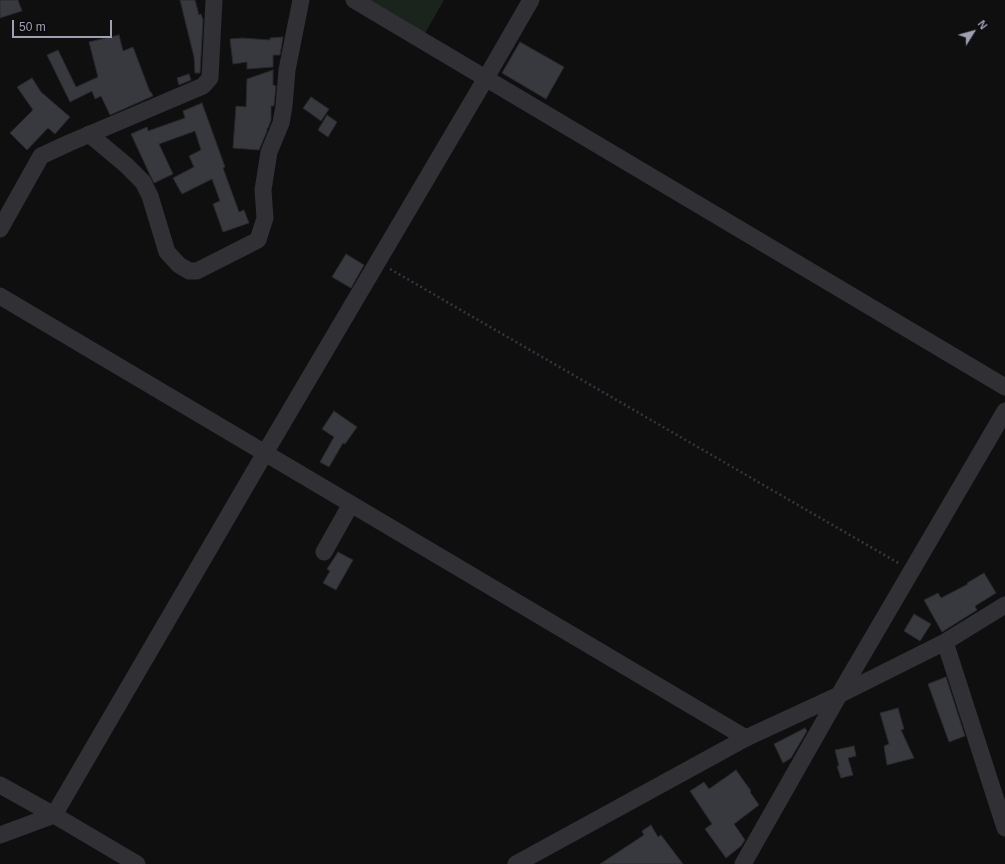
<!DOCTYPE html>
<html>
<head>
<meta charset="utf-8">
<style>
  body { margin:0 }
  #map { position:relative; width:1005px; height:864px; overflow:hidden; background:#0f0f10; font-family:Helvetica,sans-serif }
  canvas { display:block }
  .north { position:absolute; left:953px; top:12px; width:40px; height:40px; -webkit-text-stroke:3px #0a0a0b; paint-order:stroke; rotate:53deg; font-size:11px; font-weight:700; line-height:16px; text-align:center; color:#9fa1b2 }
  .north::after { content:''; display:block; margin:auto; width:14px; height:18px; background:#9fa1b2; clip-path:polygon(50% 0,100% 100%,50% 72%,0 100%) }
  .scale { position:absolute; left:12px; top:20px; width:100px; height:18px; box-sizing:border-box; border:2px solid #9fa1b2; border-top:0; padding-left:5px; font-size:12px; line-height:14px; white-space:nowrap; color:#9fa1b2; -webkit-text-stroke:3px #0a0a0b; paint-order:stroke }
</style>
</head>
<body>
<div id="map">
<canvas width="1005" height="864"></canvas>
<div class="north">N</div>
<div class="scale">50 m</div>
</div>
<script>
const c = document.querySelector('canvas').getContext('2d');
c.lineJoin = 'round';
function paint(path, color) { c.fillStyle = color; c.fill(path, 'evenodd'); }
const poly = rows => new Path2D(rows.map(r => 'M' + r).join(''));
function strokePath(path, color, width, dash) { c.strokeStyle = color; c.lineWidth = width; c.lineCap = dash ? 'butt' : 'round'; c.setLineDash(dash || []); c.stroke(path); }
paint(poly([
  [365,0,444,0,424,35]
]), '#1b231d');
const building = poly([
  [0,0,18,0,22,11,0,18,0,0],
  [180,0,195,0,199,15,201,14,203,20,200,73,195,73,194,57,180,0],
  [119,35,123,51,133,47,150,92,151,92,153,96,110,115,101,96,95,99,92,91,70,102,47,55,58,50,76,87,98,77,89,42,119,35],
  [283,37,280,55,273,55,273,67,247,69,247,62,233,64,230,39,242,38,270,40,270,38,283,37],
  [520,42,564,67,546,99,502,73,520,42],
  [273,70,273,85,276,86,274,105,274,106,271,106,271,120,268,128,267,128,267,131,259,150,233,148,236,106,246,107,247,79,273,70],
  [189,74,191,80,179,85,177,78,189,74],
  [32,78,41,92,70,117,55,134,48,128,27,150,10,133,33,110,17,87,32,78],
  [311,97,329,109,321,121,303,108,311,97],
  [202,103,225,167,223,168,239,212,244,210,249,223,223,232,213,204,220,201,212,179,182,194,173,178,194,167,189,156,201,150,195,131,159,144,173,174,154,183,150,175,131,134,147,127,148,131,185,118,183,111,202,103],
  [327,115,337,122,328,137,318,130,327,115],
  [346,254,364,265,351,288,332,277,346,254],
  [334,411,357,427,345,444,343,443,329,467,320,462,334,437,322,429,334,411],
  [338,552,353,560,336,590,323,583,330,571,327,569,338,552],
  [984,573,996,593,975,606,977,610,942,632,924,600,938,593,941,598,968,584,967,583,984,573],
  [914,614,931,624,920,641,904,631,914,614],
  [946,677,965,736,949,742,928,684,946,677],
  [898,708,904,729,901,730,914,758,887,765,884,746,889,744,880,713,898,708],
  [805,728,807,731,791,758,783,763,774,744,805,728],
  [854,746,856,756,848,758,853,775,841,778,837,766,839,766,835,750,854,746],
  [736,770,751,791,750,792,759,805,734,824,745,840,741,846,726,858,705,829,712,824,690,791,704,782,709,789,736,770],
  [651,825,658,837,661,835,683,864,600,864,644,835,642,831,651,825]
]);
paint(building, '#38393e');
strokePath(building, '#29292c', 1);
strokePath(poly([
  [390,269,900,564]
]), '#36363c', 2.5, [2, 3]);
strokePath(poly([
  [354,0,1005,387],
  [89,134,126,165,143,182,150,196,167,252,179,265,189,271,197,271,258,240,265,218,263,190,269,152,281,123,284,106,287,70,301,0],
  [0,229,41,156,69,143,203,86,210,78,214,0],
  [0,296,746,738],
  [324,552,351,504],
  [945,642,1005,828],
  [0,785,54,815,137,864],
  [0,835,54,815,265,453,486,78,531,0],
  [516,864,746,738,839,695,945,642,1005,605],
  [743,864,839,695,1005,411]
]), '#303035', 17);
</script>
</body>
</html>
